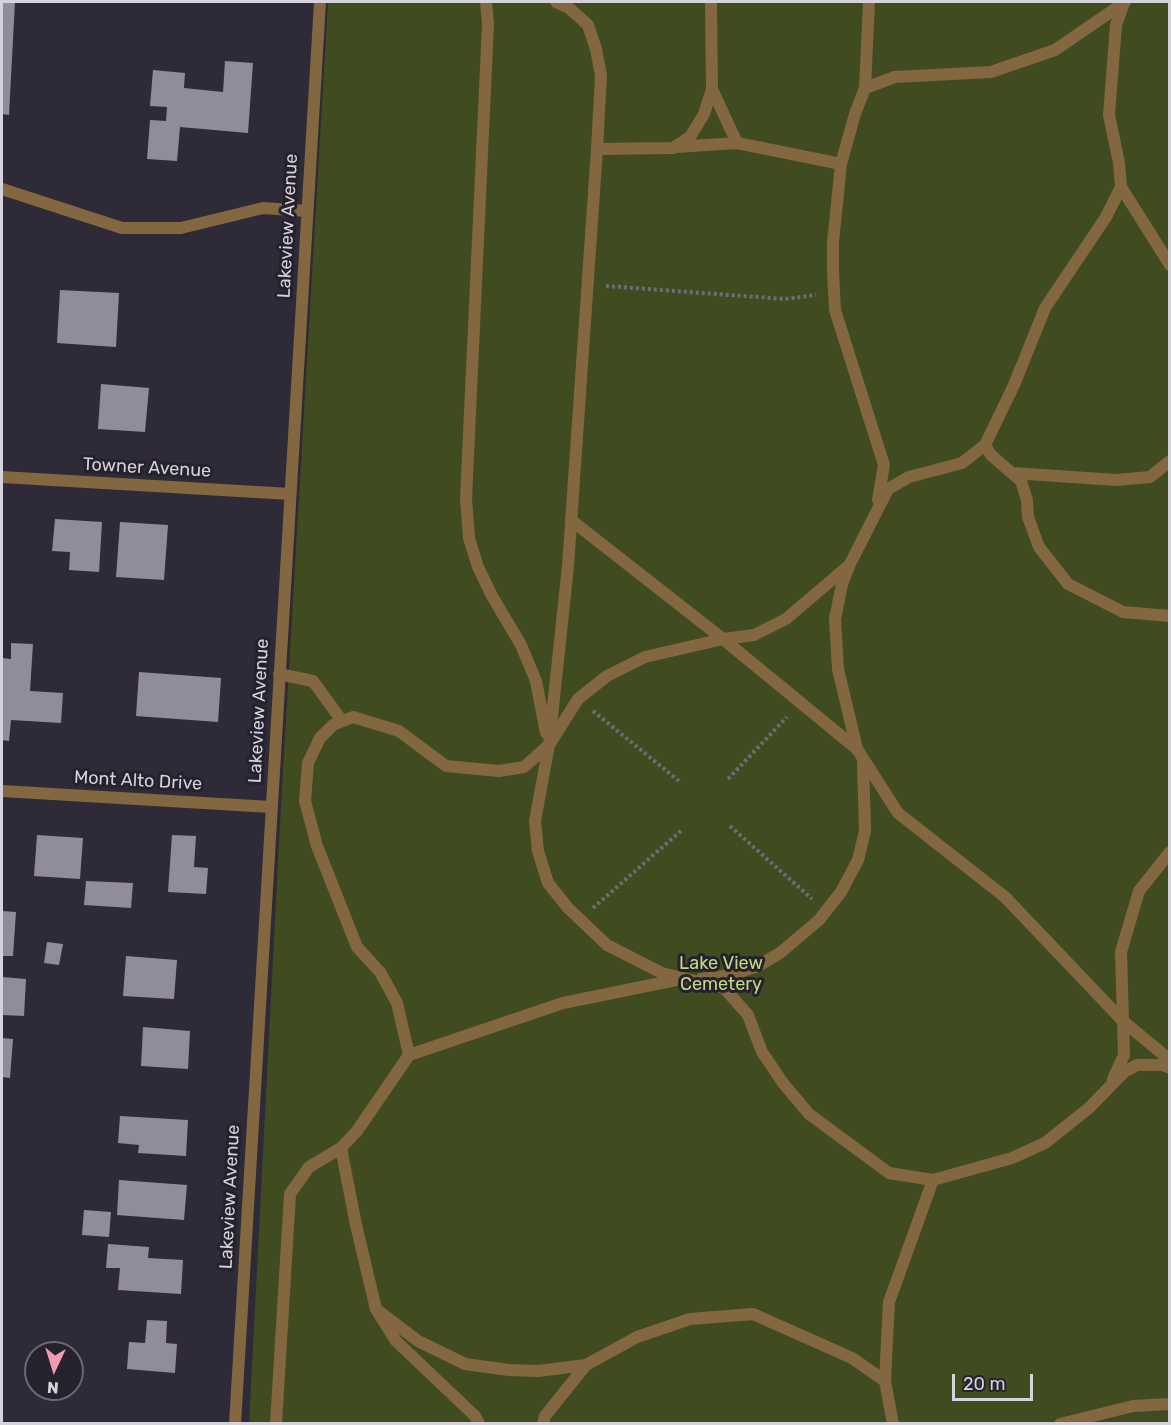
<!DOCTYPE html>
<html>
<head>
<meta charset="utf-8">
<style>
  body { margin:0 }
  #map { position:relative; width:1171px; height:1425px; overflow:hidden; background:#2f2a37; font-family:Rubik,sans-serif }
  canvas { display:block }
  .frame { position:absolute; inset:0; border:3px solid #d5d2db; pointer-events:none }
  .north { position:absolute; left:24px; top:1341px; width:60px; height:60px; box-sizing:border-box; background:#25212d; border:2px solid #6b6873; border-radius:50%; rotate:184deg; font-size:16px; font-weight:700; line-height:24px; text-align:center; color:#d5d2db }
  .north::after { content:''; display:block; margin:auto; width:21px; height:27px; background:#f09ab5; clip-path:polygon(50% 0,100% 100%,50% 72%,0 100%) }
  .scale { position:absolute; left:952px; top:1374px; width:81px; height:27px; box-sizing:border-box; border:3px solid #d5d2db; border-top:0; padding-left:8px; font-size:18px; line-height:21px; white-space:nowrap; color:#d5d2db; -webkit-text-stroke:4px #25212d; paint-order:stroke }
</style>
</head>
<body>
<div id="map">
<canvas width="1171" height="1425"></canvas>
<div class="frame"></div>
<div class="north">N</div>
<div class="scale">20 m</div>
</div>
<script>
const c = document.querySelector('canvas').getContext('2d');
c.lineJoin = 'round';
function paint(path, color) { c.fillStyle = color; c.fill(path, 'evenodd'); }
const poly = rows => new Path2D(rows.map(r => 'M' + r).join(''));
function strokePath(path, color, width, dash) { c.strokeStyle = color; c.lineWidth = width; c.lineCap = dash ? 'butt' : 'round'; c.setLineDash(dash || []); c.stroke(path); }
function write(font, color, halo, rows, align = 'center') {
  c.font = font + ' Rubik,sans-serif'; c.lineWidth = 6; c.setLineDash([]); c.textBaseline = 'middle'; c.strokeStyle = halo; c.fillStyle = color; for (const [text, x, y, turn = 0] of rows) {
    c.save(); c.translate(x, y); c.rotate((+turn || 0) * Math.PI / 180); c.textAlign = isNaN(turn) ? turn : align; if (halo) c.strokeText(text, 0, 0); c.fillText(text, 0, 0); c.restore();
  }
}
paint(poly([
  [328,2,1169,2,1169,1423,249,1424,281,804]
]), '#414b20');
paint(poly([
  [2,2,15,2,9,115,2,114],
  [225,61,253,63,248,133,180,127,177,161,147,159,150,120,166,121,167,107,150,106,153,70,185,73,184,88,223,92],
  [60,290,119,293,116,347,57,343],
  [101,384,149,388,145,432,98,429],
  [55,519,102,522,99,572,69,570,70,552,52,551],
  [120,522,168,525,164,580,116,577],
  [11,643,33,644,30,691,63,693,61,723,11,720,9,741,2,740,2,658,11,659],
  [139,672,221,678,218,722,136,716],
  [37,835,83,838,80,879,34,876],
  [172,835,196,836,194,867,208,868,206,894,168,892],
  [86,881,133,883,131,908,84,905],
  [2,911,16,912,13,956,2,956],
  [47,942,63,944,59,965,44,963],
  [126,956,177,960,174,999,123,996],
  [2,977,26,979,24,1016,2,1015],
  [143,1027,190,1031,188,1069,141,1066],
  [2,1038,13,1039,10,1078,2,1077],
  [120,1116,188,1120,186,1156,138,1153,139,1145,118,1143],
  [119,1180,187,1185,184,1220,117,1215],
  [84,1210,111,1212,109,1237,82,1235],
  [108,1244,149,1247,148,1258,183,1260,181,1294,118,1290,120,1268,106,1268],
  [147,1320,167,1321,166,1343,177,1344,175,1373,127,1369,129,1342,145,1343]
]), '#918c9c');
strokePath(poly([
  [606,286,785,299,816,295],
  [593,711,679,781],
  [728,779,787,717],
  [730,826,812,899],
  [593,908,683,829]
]), '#6f6b77', 4, [3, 3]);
strokePath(poly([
  [486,2,488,24,466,499,469,538,478,567,492,596,521,645,536,681,546,733],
  [556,2,569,8,588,25,596,49,601,75,597,149,673,148,690,137,704,114,712,89,711,2],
  [869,2,865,88,855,114,841,164,833,242,833,272,835,310,884,465,878,500],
  [1124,3,1116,25,1109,115,1119,163,1121,187,1170,265],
  [865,88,895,77,991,72,1055,50,1125,2],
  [712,89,737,143,841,164],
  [676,147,737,143],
  [597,149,568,566,549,745,535,821,538,851,548,883,568,908,607,945,662,973,724,988,748,1015,762,1052,783,1083,809,1114,889,1173,933,1180,1012,1158,1045,1143,1089,1108,1124,1072,1137,1065,1162,1065,1170,1068],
  [1121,187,1106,217,1045,308,1014,385,985,445,962,463,909,477,888,489,850,564,842,584,835,619,838,669,857,749,898,813,1005,897,1124,1022,1170,1060],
  [985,445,991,455,1021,481,1027,500,1028,517,1039,547,1068,584,1123,612,1170,616],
  [1012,473,1116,480,1150,477,1170,461],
  [571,520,723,639,857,749],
  [279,674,313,681,342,721],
  [701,979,730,975,758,966,780,953,819,920,841,892,858,860,865,831,863,762],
  [409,1055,397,1003,380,972,357,947,317,846,305,801,308,763,320,738,333,725,353,717,399,731,446,766,499,771,524,767,549,745,578,699,607,676,645,657,723,639,754,635,786,619,847,567],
  [1113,1079,1124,1055,1121,952,1139,891,1170,852],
  [341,1148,356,1225,376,1309,396,1341,475,1416,479,1424],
  [376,1309,418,1341,465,1364,509,1370,538,1371,586,1365,637,1337,690,1319,753,1314,852,1358,885,1381],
  [276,1424,290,1194,309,1167,341,1148,357,1131,409,1055,563,1003,681,979],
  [543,1424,545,1416,586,1365],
  [893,1424,885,1381,889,1302,933,1180],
  [1060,1424,1133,1406,1170,1404]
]), '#836741', 12);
strokePath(poly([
  [2,189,122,228,181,228,263,208,307,211],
  [2,477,290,494],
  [2,791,271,807],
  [235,1424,320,2]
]), '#836741', 12);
write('18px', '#d5d2db', '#25212d', [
  ["Lakeview Avenue",288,226,-87],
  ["Towner Avenue",147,468,3],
  ["Lakeview Avenue",259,711,-87],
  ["Mont Alto Drive",138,781,3],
  ["Lakeview Avenue",230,1197,-87]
]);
write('18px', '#c2d883', '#25212d', [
  ["Lake View",721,964],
  ["Cemetery",721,985]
]);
</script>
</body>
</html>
